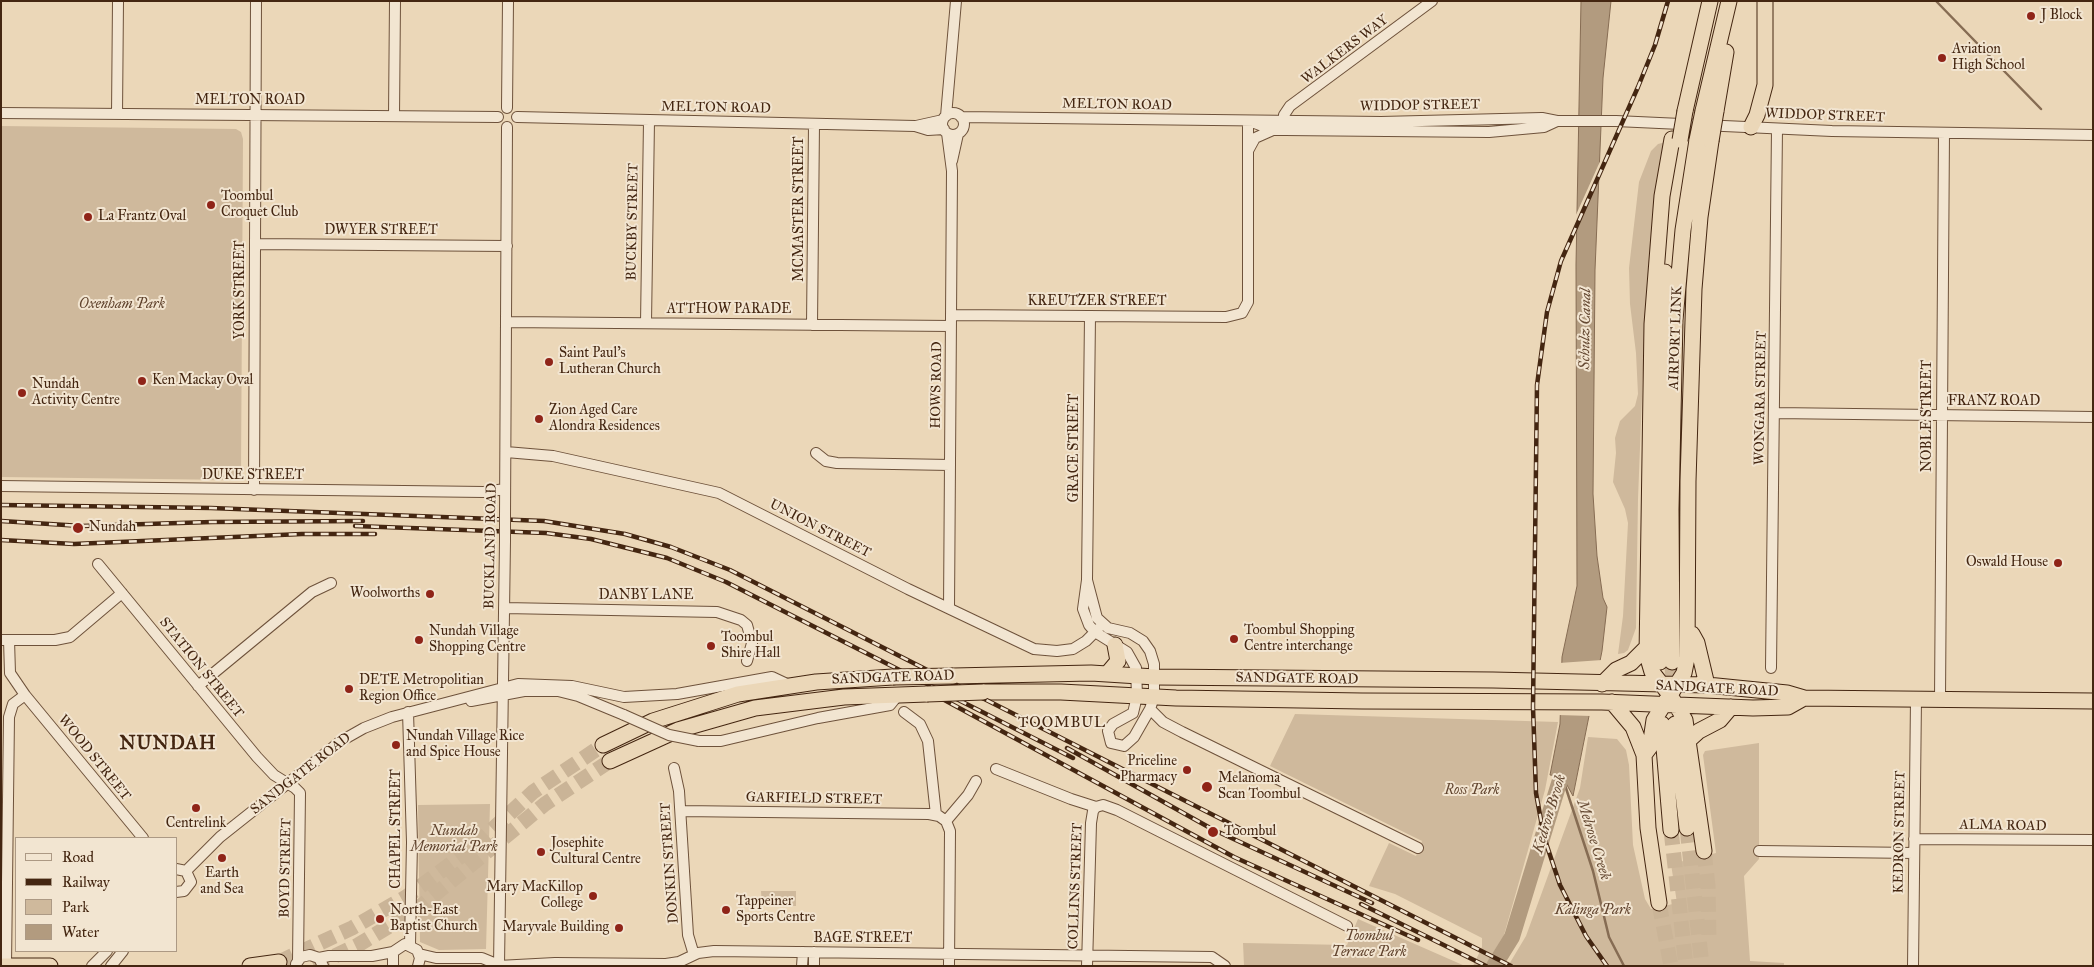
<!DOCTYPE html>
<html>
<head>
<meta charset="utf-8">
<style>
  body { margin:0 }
  #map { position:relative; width:2094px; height:967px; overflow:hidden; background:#ebd7b8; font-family:"IM FELL Great Primer",serif }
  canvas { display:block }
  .frame { position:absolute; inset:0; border:2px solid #442611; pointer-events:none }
  .legend { position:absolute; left:15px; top:837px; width:162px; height:115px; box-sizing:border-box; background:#f2e5d1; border:1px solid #ac9984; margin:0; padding:6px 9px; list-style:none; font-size:15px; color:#442611 }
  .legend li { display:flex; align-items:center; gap:10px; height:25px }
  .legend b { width:25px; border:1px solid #ac9984 }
</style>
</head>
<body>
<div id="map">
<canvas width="2094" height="967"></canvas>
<div class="frame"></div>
<ul class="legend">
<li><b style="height:6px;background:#f2e5d1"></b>Road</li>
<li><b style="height:6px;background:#442611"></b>Railway</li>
<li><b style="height:14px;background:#cfb99c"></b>Park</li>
<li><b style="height:14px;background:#b29b7f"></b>Water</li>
</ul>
</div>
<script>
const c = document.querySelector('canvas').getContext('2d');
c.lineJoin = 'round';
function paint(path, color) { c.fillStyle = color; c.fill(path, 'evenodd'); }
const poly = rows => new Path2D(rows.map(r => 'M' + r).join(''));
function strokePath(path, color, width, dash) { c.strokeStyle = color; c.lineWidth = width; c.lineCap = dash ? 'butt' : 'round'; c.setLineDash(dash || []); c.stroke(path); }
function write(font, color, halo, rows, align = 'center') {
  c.font = font + ' "IM FELL Great Primer",serif'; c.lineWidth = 4; c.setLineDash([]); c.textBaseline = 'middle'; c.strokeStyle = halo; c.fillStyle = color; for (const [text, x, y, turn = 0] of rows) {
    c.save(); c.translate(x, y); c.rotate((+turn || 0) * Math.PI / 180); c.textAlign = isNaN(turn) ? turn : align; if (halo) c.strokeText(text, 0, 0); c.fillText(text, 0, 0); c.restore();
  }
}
paint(poly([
  [1,126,236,129,241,132,243,139,241,472,239,478,233,480,1,477],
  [1666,142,1649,272,1644,345,1638,499,1636,628,1628,650,1624,653,1618,654,1623,616,1628,523,1625,509,1613,482,1616,453,1615,438,1620,421,1635,406,1638,394,1636,353,1630,304,1629,268,1639,182,1651,151,1658,144],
  [1295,714,1558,722,1545,790,1504,935,1485,966,1473,966,1482,947,1482,938,1395,894,1369,886,1389,843,1416,856,1422,841,1270,766],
  [1588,737,1617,739,1626,750,1629,765,1633,845,1645,899,1651,909,1677,903,1671,864,1716,853,1703,755,1705,751,1759,743,1759,859,1744,876,1750,961,1784,963,1784,966,1508,966,1526,936,1580,788],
  [490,804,486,949,439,950,420,942,418,805],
  [761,891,796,891,796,906,762,906],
  [1358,919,1465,966,1244,966,1243,943,1347,945]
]), '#cfb99c');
const water = poly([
  [1581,1,1611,1,1603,78,1595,270,1593,494,1597,556,1603,598,1607,607,1602,651,1573,796,1562,776,1550,775,1560,724,1562,657,1577,586,1576,265,1581,1]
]);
paint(water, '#b29b7f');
strokePath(water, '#866c53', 1);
paint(poly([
  [1602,157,1602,173,1574,233,1575,217],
  [1602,660,1591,716,1558,715,1559,663]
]), '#ebd7b8');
strokePath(poly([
  [1936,1,2041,109],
  [1562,776,1593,871,1609,937,1624,966]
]), '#866c53', 2.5);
strokePath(poly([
  [1494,966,1512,937,1567,757]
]), '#b29b7f', 16);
strokePath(poly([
  [1672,662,1673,696],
  [1687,828,1702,966],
  [1671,830,1686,966],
  [1704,851,1708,886,1709,942],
  [1659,903,1671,966],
  [279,962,352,928,406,897,472,848,533,792,603,745],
  [314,966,358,945,416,910,545,804,610,761]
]), '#cab497', 15, [15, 8]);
const minor = poly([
  [507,108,508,1],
  [1,113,498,117],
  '942 124a11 11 0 1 1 22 0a11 11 0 1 1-22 0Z',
  [117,114,118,1],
  [394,116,395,1],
  [946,116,956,1],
  [517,117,915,126,928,130,944,129],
  [961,117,1381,122,1542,118,1557,121,1616,121,1832,131,2093,135],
  [1252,122,1273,130,1285,130,1489,132,1544,127,1557,121],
  [1284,124,1284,115,1290,106,1432,1],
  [916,126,943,120],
  [947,133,952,171,949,608],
  [1249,149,1255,138,1273,130],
  [952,161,958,134],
  [255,244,507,246],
  [951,315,1226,317,1242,313,1248,302,1248,121],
  [506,322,951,326],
  [646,323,649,121],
  [812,325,814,124],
  [1775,413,2093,417],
  [506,452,553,456,719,493,908,589,1034,649,1057,651,1073,649,1086,641,1098,629],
  [816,453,826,461,837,463,950,465],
  [1,486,484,492,505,489],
  [254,490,256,1],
  [505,515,507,127],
  [98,564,257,757,274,775,295,788,300,793,298,960],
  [1087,580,1097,618,1108,628,1130,633,1143,641,1150,651,1154,664,1154,697,1150,709,1134,737,1124,746,1111,743,1108,731,1113,724,1133,713,1137,696,1136,668,1127,652,1095,632,1089,625,1083,609,1087,580,1090,316],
  [504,608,717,612,741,620,747,625,752,643,747,661],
  [1,640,55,640,70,637,122,593],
  [1771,668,1777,129],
  [198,686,312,592,331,583],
  [25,695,143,838],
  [1940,699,1944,133],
  [471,701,524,691,558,691,578,696,624,715],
  [1150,709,1163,722,1182,732,1418,848],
  [408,712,412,842,410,945],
  [904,712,920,724,928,741,936,815],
  [699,741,721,741,818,718,890,705,899,694],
  [674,768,679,791,688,935,694,955],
  [996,769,1071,799,1096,807,1103,805,1117,810,1347,926],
  [681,811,929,814,939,816,946,821,950,831,949,966],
  [946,821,968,795,976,781],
  [1914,839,2093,840],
  [1759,851,1914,853],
  [176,869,186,871,191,882,184,891,176,892],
  [186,871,220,837,341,741,364,728,392,717,518,684,572,686,624,697,677,694,772,677,789,685],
  [814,952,814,966],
  [419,954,436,958,482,958,499,965],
  [319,958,329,956,372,956,393,952],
  [296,964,301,957,310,955,319,958,323,966],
  [6,966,9,717,13,704,25,695,10,673,9,640],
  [92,966,107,951],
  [111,966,123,951],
  [393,966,393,952,405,944,417,950,420,958,418,966],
  [498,966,555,963,666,964,679,962,698,953,714,951,1212,957,1225,966],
  [499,966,505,541],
  [802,966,803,952],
  [1087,966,1091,823,1093,811,1096,807],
  [1913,966,1916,699]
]);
const highway = poly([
  [1685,111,1710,1],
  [1703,111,1729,1],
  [1716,111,1726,52],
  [1751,127,1757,115,1765,85,1765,1],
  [1672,139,1662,196,1652,324,1647,655,1652,672,1670,695,1685,720,1704,851],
  [1692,634,1697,643,1707,685],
  [1660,662,1660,494,1665,272],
  [1672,662,1671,509,1675,320,1683,230,1697,140],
  [1107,674,1118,661,1115,645],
  [953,676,1091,673,1155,677,1493,680,1707,685,1787,693,1804,698,2093,701],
  [1602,684,1616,670,1631,663,1647,647],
  [983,692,1061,692,1176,698,1362,701,1602,702,1753,708,1788,707,1804,698],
  [1612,702,1633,727,1644,755,1648,828,1659,903],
  [1662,724,1671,830],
  [1675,724,1687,828],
  [1689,740,1699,731,1720,720,1731,707],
  [603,745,653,721,738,694,816,682,893,677],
  [1644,755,1650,747,1654,720,1684,673,1687,658,1688,481,1694,289,1700,217,1711,141],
  [610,761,678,730,755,708,844,697,927,694],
  [4,966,50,966],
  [250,966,279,962]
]);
strokePath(minor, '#6e523b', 12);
strokePath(highway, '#442611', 17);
strokePath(minor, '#f2e5d1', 10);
strokePath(highway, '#ebd7b8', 15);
const rail = poly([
  [1,505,211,508,544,521,625,534,671,547,730,570,1511,966],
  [1,521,82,526,212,522,363,521],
  [355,526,546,533,591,539,667,558,726,582,1073,758],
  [1,540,74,544,302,534,375,534],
  [937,696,1234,857,1418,940],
  [1067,748,1212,829,1372,903],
  [1361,904,1486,966],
  [1607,966,1586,936,1560,885,1544,837,1536,793,1533,707,1537,385,1547,312,1561,261,1638,87,1655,45,1668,1]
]);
strokePath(rail, '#442611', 4.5);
strokePath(rail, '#f2e5d1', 2.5, [8]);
const minorBridge = poly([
  [505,541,505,515],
  [624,715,669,735,699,741]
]);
const highwayBridge = poly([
  [1680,140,1685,111],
  [1697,140,1703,111],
  [1711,141,1716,111],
  [893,677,953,676],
  [927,694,983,692]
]);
strokePath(minorBridge, '#6e523b', 12, []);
strokePath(highwayBridge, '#442611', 17, []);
strokePath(minorBridge, '#f2e5d1', 10);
strokePath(highwayBridge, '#ebd7b8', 15);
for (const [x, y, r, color] of [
  [2031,16,5,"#8f2418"],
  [1942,58,5,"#8f2418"],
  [211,205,5,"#8f2418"],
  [88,217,5,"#8f2418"],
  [549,362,5,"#8f2418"],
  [142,381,5,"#8f2418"],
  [22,393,5,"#8f2418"],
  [539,419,5,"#8f2418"],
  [78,528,6,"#8f2418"],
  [2058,563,5,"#8f2418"],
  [430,594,5,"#8f2418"],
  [1234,639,5,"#8f2418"],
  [419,640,5,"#8f2418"],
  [711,646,5,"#8f2418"],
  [349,689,5,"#8f2418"],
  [396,745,5,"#8f2418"],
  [1187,770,5,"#8f2418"],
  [1207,787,6,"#8f2418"],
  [196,808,5,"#8f2418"],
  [1213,832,6,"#8f2418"],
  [541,852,5,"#8f2418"],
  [222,858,5,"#8f2418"],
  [593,896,5,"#8f2418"],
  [726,910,5,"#8f2418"],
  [380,919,5,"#8f2418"],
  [619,928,5,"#8f2418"]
]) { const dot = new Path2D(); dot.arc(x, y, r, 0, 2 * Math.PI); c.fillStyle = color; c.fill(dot); strokePath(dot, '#f2e5d1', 2); }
write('14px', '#442611', '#f2e5d1', [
  ["J Block",2041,16],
  ["Aviation",1952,50],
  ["High School",1952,66],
  ["Toombul",221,197],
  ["Croquet Club",221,213],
  ["La Frantz Oval",98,217],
  ["Saint Paul's",559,354],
  ["Lutheran Church",559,370],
  ["Ken Mackay Oval",152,381],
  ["Nundah",32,385],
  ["Activity Centre",32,401],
  ["Zion Aged Care",549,411],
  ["Alondra Residences",549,427],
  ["Nundah",89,528],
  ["Oswald House",2048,563,"right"],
  ["Woolworths",420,594,"right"],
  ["Toombul Shopping",1244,631],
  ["Centre interchange",1244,647],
  ["Nundah Village",429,632],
  ["Shopping Centre",429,648],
  ["Toombul",721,638],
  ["Shire Hall",721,654],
  ["DETE Metropolitian",359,681],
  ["Region Office",359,697],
  ["Nundah Village Rice",406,737],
  ["and Spice House",406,753],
  ["Priceline",1177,762,"right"],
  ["Pharmacy",1177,778,"right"],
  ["Melanoma",1218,779],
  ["Scan Toombul",1218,795],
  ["Centrelink",196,824,"center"],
  ["Toombul",1224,832],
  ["Josephite",551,844],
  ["Cultural Centre",551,860],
  ["Earth",222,874,"center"],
  ["and Sea",222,890,"center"],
  ["Mary MacKillop",583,888,"right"],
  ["College",583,904,"right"],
  ["Tappeiner",736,902],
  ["Sports Centre",736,918],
  ["North-East",390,911],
  ["Baptist Church",390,927],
  ["Maryvale Building",609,928,"right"]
], 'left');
write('14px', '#442611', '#f2e5d1', [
  ["WALKERS WAY",1345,50,-37],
  ["MELTON ROAD",250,101],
  ["MELTON ROAD",1117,105,1],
  ["WIDDOP STREET",1420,106,-1],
  ["MELTON ROAD",716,108,1],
  ["WIDDOP STREET",1825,116,2],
  ["MCMASTER STREET",800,209,-90],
  ["BUCKBY STREET",633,222,-89],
  ["DWYER STREET",381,231],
  ["YORK STREET",241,290,-90],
  ["KREUTZER STREET",1097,302],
  ["ATTHOW PARADE",729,310],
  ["AIRPORT LINK",1676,338,-88],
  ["HOWS ROAD",937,385,-89],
  ["WONGARA STREET",1761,398,-89],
  ["FRANZ ROAD",1994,402],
  ["NOBLE STREET",1928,416,-90],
  ["GRACE STREET",1075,448,-90],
  ["DUKE STREET",253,476],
  ["UNION STREET",820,529,27],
  ["BUCKLAND ROAD",491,546,-89],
  ["DANBY LANE",646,596],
  ["STATION STREET",201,668,51],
  ["SANDGATE ROAD",893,678,-2],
  ["SANDGATE ROAD",1297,679,1],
  ["SANDGATE ROAD",1717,689,3],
  ["WOOD STREET",94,758,51],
  ["SANDGATE ROAD",301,774,-38],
  ["GARFIELD STREET",814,799,1],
  ["ALMA ROAD",2003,826,1],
  ["CHAPEL STREET",397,829,-90],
  ["KEDRON STREET",1900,832,-89],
  ["DONKIN STREET",670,863,-94],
  ["BOYD STREET",286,868,-89],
  ["COLLINS STREET",1076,886,-88],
  ["BAGE STREET",863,939]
]);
write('italic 14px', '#60432d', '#f2e5d1', [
  ["Oxenham Park",122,305],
  ["Ross Park",1472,791],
  ["Nundah",454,832],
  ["Memorial Park",454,848],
  ["Kalinga Park",1593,911],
  ["Toombul",1369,937],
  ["Terrace Park",1369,953]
]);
write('italic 15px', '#654932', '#f2e5d1', [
  ["Schulz Canal",1586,329,-89],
  ["Kedron Brook",1550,814,-73],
  ["Melrose Creek",1593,840,73]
]);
c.letterSpacing = '1px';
write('15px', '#442611', '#f2e5d1', [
  ["TOOMBUL",1062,723]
]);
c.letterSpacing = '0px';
c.letterSpacing = '1px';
write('bold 19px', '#442611', '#f2e5d1', [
  ["NUNDAH",168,744]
]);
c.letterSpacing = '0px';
</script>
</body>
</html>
